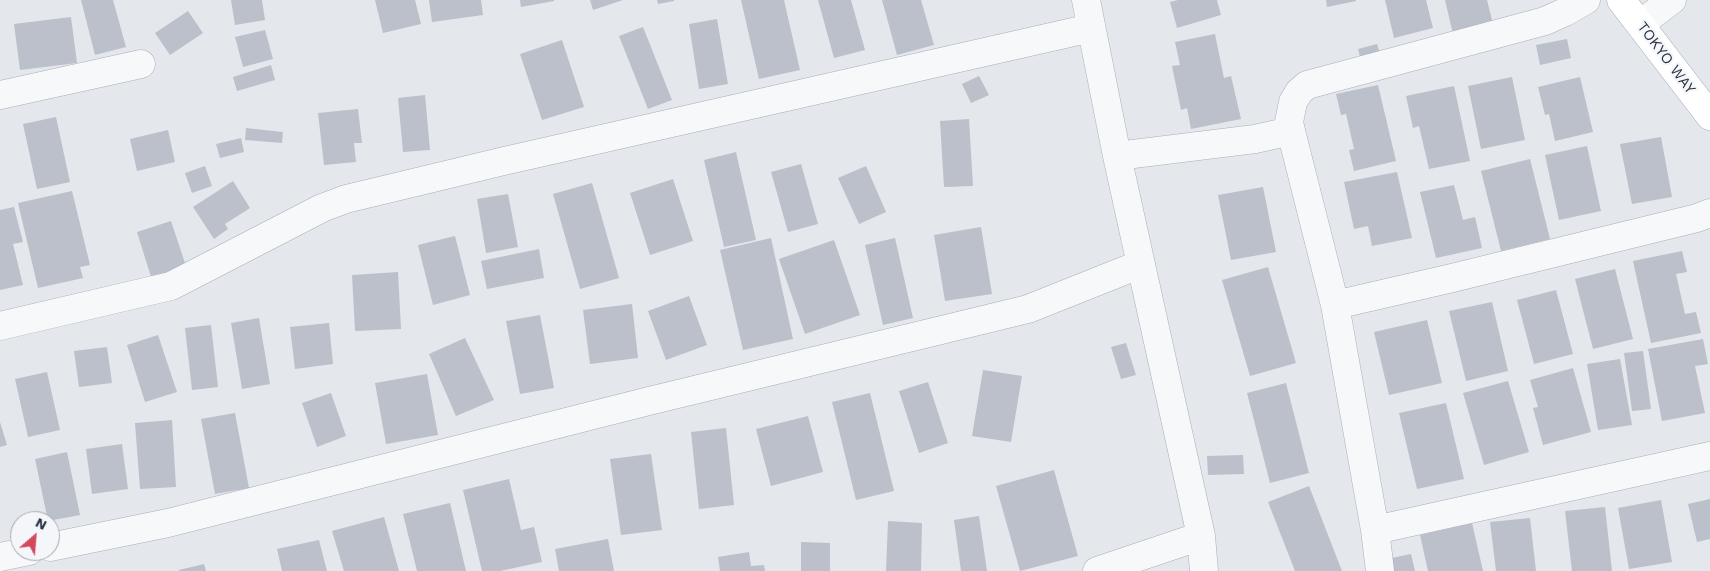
<!DOCTYPE html>
<html>
<head>
<meta charset="utf-8">
<style>
  body { margin:0 }
  #map { position:relative; width:1710px; height:571px; overflow:hidden; background:#e4e7ec; font-family:"Work Sans",sans-serif }
  canvas { display:block }
  .north { position:absolute; left:10px; top:511px; width:50px; height:50px; box-sizing:border-box; background:#f4f6f9; border:1px solid #a4a8b1; border-radius:50%; rotate:27deg; font-size:14px; font-weight:700; line-height:20px; text-align:center; color:#2b3445 }
  .north::after { content:''; display:block; margin:auto; width:18px; height:22px; background:#d1495b; clip-path:polygon(50% 0,100% 100%,50% 72%,0 100%) }
</style>
</head>
<body>
<div id="map">
<canvas width="1710" height="571"></canvas>
<div class="north">N</div>
</div>
<script>
const c = document.querySelector('canvas').getContext('2d');
c.lineJoin = 'round';
function paint(path, color) { c.fillStyle = color; c.fill(path, 'evenodd'); }
const poly = rows => new Path2D(rows.map(r => 'M' + r).join(''));
function strokePath(path, color, width, dash) { c.strokeStyle = color; c.lineWidth = width; c.lineCap = dash ? 'butt' : 'round'; c.setLineDash(dash || []); c.stroke(path); }
function write(font, color, halo, rows, align = 'center') {
  c.font = font + ' "Work Sans",sans-serif'; c.lineWidth = 4.5; c.setLineDash([]); c.textBaseline = 'middle'; c.strokeStyle = halo; c.fillStyle = color; for (const [text, x, y, turn = 0] of rows) {
    c.save(); c.translate(x, y); c.rotate((+turn || 0) * Math.PI / 180); c.textAlign = isNaN(turn) ? turn : align; if (halo) c.strokeText(text, 0, 0); c.fillText(text, 0, 0); c.restore();
  }
}
paint(poly([
  [81,0,113,0,126,47,95,55],
  [231,0,262,0,265,20,235,25],
  [375,0,415,0,421,24,383,33],
  [429,0,481,0,483,15,432,22],
  [520,0,554,0,554,1,521,7],
  [590,0,623,0,593,10],
  [657,0,674,0,674,1,658,4],
  [741,0,784,0,800,70,759,79],
  [818,0,851,0,865,50,834,58],
  [882,0,921,0,934,45,897,55],
  [1178,0,1217,0,1221,15,1177,28,1170,2],
  [1326,0,1356,0,1356,1,1327,7],
  [1385,0,1426,0,1433,28,1394,38],
  [1445,0,1487,0,1493,24,1453,34],
  [188,11,203,33,170,55,155,33],
  [71,17,77,63,20,70,14,24],
  [717,19,728,84,699,89,689,24],
  [643,27,672,100,648,109,619,36],
  [265,30,273,59,243,67,235,37],
  [1215,34,1224,78,1231,76,1241,119,1191,129,1187,108,1181,110,1172,66,1180,65,1175,42],
  [1567,39,1571,58,1540,65,1536,45],
  [562,40,584,107,542,120,520,54],
  [1377,44,1381,57,1361,61,1358,49],
  [271,65,275,80,237,91,233,77],
  [979,76,989,95,971,103,962,84],
  [1512,77,1525,140,1481,149,1468,86],
  [1580,77,1593,132,1555,141,1549,114,1545,115,1538,87],
  [1378,85,1396,161,1354,171,1349,150,1354,149,1346,114,1341,115,1336,94],
  [1454,86,1470,161,1429,169,1419,126,1413,128,1406,96],
  [425,95,430,150,403,152,398,98],
  [358,109,362,143,354,143,356,162,324,165,318,113],
  [56,117,70,182,37,189,23,124],
  [969,119,973,186,944,187,940,121],
  [246,128,283,132,282,143,245,140],
  [168,130,175,162,137,171,130,139],
  [1661,137,1672,197,1632,204,1620,144],
  [241,138,244,152,220,158,216,144],
  [1587,146,1601,211,1559,220,1545,155],
  [736,152,756,240,724,247,704,160],
  [1530,159,1550,239,1501,251,1481,171],
  [801,164,818,224,788,232,771,172],
  [205,166,212,186,192,193,185,173],
  [866,166,886,212,859,224,838,178],
  [1397,172,1412,238,1372,246,1368,226,1354,229,1344,182],
  [673,179,693,241,650,255,630,193],
  [233,181,250,208,225,224,228,229,214,239,193,207],
  [592,183,619,278,580,289,553,194],
  [1454,185,1463,220,1475,217,1482,248,1436,258,1420,192],
  [1263,187,1276,252,1231,260,1218,195],
  [72,191,90,265,80,267,83,278,38,288,18,203],
  [508,194,518,247,486,253,477,199],
  [14,207,23,242,13,244,23,285,0,290,0,210],
  [171,221,187,269,152,280,137,232],
  [981,227,992,294,945,301,934,235],
  [455,236,470,295,433,305,418,245],
  [771,238,793,339,743,350,720,250],
  [895,238,913,318,883,325,865,245],
  [834,240,860,315,805,334,779,259],
  [539,249,544,278,487,289,481,261],
  [1682,251,1687,272,1676,274,1685,314,1696,312,1701,333,1651,343,1633,261],
  [1268,267,1296,363,1250,376,1222,280],
  [1615,269,1633,339,1593,349,1575,279],
  [398,272,401,329,355,331,352,275],
  [1556,290,1573,354,1534,364,1517,300],
  [689,296,707,345,666,360,648,311],
  [1492,302,1508,371,1466,381,1449,311],
  [632,304,638,358,590,364,583,310],
  [540,315,554,388,520,394,506,321],
  [259,318,270,384,242,389,231,323],
  [1427,320,1442,383,1389,395,1374,332],
  [329,323,333,364,295,369,290,327],
  [211,325,218,387,192,390,185,328],
  [158,335,177,392,145,402,127,345],
  [465,338,494,400,456,416,429,354],
  [1703,339,1708,364,1695,366,1705,413,1662,421,1648,349],
  [1126,343,1136,375,1121,379,1111,347],
  [107,347,112,383,79,387,74,351],
  [1643,351,1651,409,1632,411,1624,353],
  [1620,359,1632,425,1598,430,1587,364],
  [1573,368,1591,432,1543,445,1533,408,1538,407,1530,380],
  [983,370,1022,376,1011,442,972,436],
  [47,372,60,430,28,437,15,379],
  [427,374,438,435,386,444,375,383],
  [1508,381,1529,452,1484,465,1463,393],
  [928,382,948,443,919,453,899,391],
  [1286,383,1309,473,1270,483,1247,393],
  [331,393,346,436,317,447,302,403],
  [870,393,894,491,856,500,832,402],
  [1446,403,1464,479,1417,489,1399,413],
  [235,413,249,488,215,494,201,419],
  [808,416,823,472,771,486,756,429],
  [172,420,176,487,140,489,135,423],
  [0,422,7,445,0,447],
  [726,428,734,505,699,509,691,432],
  [122,444,128,489,92,494,86,449],
  [67,452,80,515,48,521,35,459],
  [651,454,662,530,621,535,610,459],
  [1243,455,1244,474,1208,475,1207,456],
  [1054,470,1078,556,1020,571,996,486],
  [509,479,521,530,534,527,542,562,500,571,482,571,463,490],
  [1309,486,1342,571,1295,571,1268,502],
  [1710,499,1710,539,1697,542,1688,504],
  [1661,500,1672,562,1629,569,1618,508],
  [450,503,466,571,417,571,403,514],
  [1605,507,1612,571,1572,571,1565,511],
  [979,516,987,571,961,571,954,520],
  [384,517,399,571,344,571,332,531],
  [1530,518,1536,571,1496,571,1490,522],
  [888,521,922,523,921,571,886,571],
  [1472,523,1483,571,1428,571,1420,535],
  [608,539,614,571,559,571,555,549],
  [319,540,327,571,282,571,277,549],
  [801,542,830,543,830,571,801,571],
  [749,552,751,566,764,565,765,571,720,571,718,557],
  [1411,554,1415,571,1394,571,1392,558],
  [204,564,206,571,179,571,179,570]
]), '#bbc0ca');
const minor = poly([
  [1086,0,1117,156,1201,536,1204,571],
  [1640,24,1672,0],
  [0,95,141,64],
  [1117,156,1255,139,1291,131],
  [1335,305,1448,279,1697,218,1710,213],
  [0,326,171,286,322,208,346,199,504,161,1091,28],
  [1375,530,1710,456],
  [50,547,168,523,649,401,1028,309,1141,264],
  [0,557,29,551],
  [1097,571,1201,536],
  [1380,571,1375,530,1335,305,1291,131,1289,122,1293,102,1299,92,1307,85,1545,21,1565,12,1586,0]
]);
const major = poly([
  [1621,0,1710,116]
]);
strokePath(minor, '#a9aeb7', 29);
strokePath(major, '#a3abb8', 29);
strokePath(minor, '#f7f8fa', 28);
strokePath(major, '#fff', 28);
write('15px', '#2b3445', '#f4f6f9', [
  ["TOKYO WAY",1666,58,53]
]);
</script>
</body>
</html>
